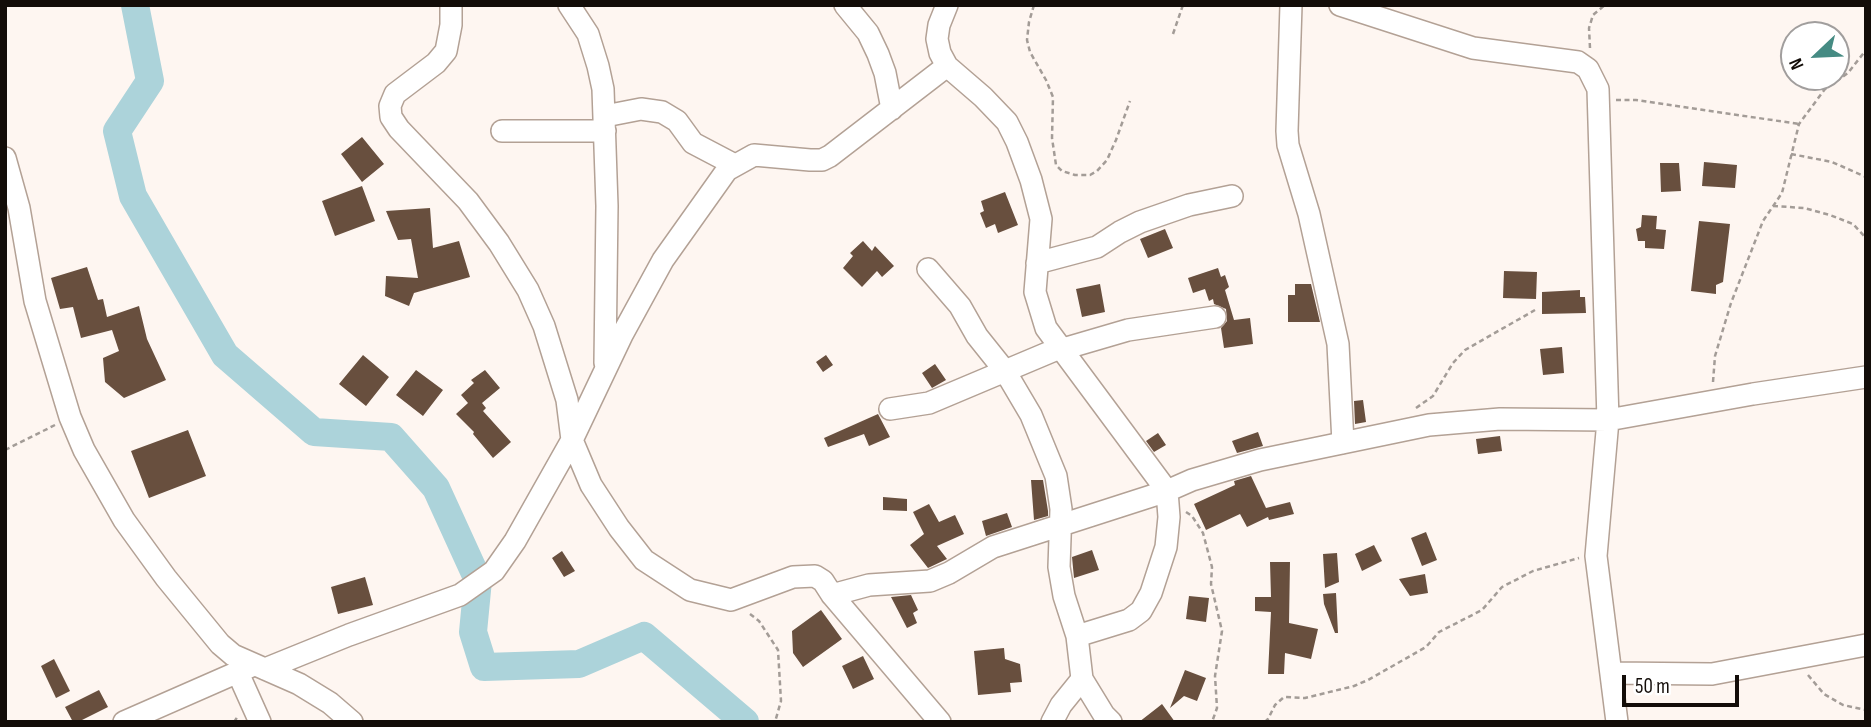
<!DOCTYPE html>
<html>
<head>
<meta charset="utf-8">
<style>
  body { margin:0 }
  #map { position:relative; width:1871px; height:727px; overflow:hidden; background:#fef6f1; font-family:"Sofia Sans Condensed",sans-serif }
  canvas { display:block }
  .frame { position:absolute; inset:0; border:7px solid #130d09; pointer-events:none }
  .north { position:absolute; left:1780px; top:21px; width:70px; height:70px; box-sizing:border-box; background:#fff; border:2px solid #a19e9d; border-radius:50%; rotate:247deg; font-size:19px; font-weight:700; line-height:28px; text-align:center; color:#130d09 }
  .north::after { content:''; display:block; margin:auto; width:24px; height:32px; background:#458b83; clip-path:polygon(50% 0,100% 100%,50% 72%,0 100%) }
  .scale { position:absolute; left:1622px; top:675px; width:117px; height:32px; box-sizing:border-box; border:4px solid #130d09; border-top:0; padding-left:9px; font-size:21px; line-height:24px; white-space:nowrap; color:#130d09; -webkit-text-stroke:5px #fff; paint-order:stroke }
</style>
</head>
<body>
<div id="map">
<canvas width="1871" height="727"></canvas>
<div class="frame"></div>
<div class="north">N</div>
<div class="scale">50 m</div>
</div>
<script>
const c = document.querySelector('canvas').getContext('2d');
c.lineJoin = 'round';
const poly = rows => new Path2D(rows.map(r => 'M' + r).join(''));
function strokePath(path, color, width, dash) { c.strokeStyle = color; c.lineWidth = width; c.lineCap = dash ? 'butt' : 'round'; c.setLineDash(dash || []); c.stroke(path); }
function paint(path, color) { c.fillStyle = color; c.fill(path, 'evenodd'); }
strokePath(poly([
  [135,5,150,81,117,131,133,196,225,355,314,432,391,437,436,488,478,580,473,632,484,667,579,664,644,636,745,722]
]), '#acd3da', 28);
paint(poly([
  [362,137,384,164,362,182,341,154],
  [1704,162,1737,165,1735,188,1702,186],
  [1660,163,1679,163,1681,191,1661,192],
  [362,186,375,221,335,236,322,201],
  [1005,192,1018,225,998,233,995,224,986,228,980,213,984,211,981,201],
  [430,208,433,248,459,241,470,277,414,293,409,306,385,296,386,276,418,278,411,239,398,240,386,211],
  [1642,215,1657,216,1656,229,1666,230,1664,249,1645,248,1645,241,1638,241,1636,229,1641,227],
  [1699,221,1730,224,1723,282,1716,285,1716,294,1691,291],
  [1165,229,1173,248,1148,258,1140,239],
  [863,241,872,251,875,246,894,266,882,277,877,271,862,287,843,268,853,256,850,253],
  [87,267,98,300,103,299,107,317,139,306,147,339,166,380,124,398,105,382,103,358,119,351,112,330,81,338,73,307,60,309,51,278],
  [1218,268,1221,277,1225,275,1229,287,1225,290,1234,320,1250,318,1253,344,1224,348,1221,328,1227,321,1226,309,1214,304,1213,299,1209,301,1205,289,1193,293,1188,278],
  [1504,271,1537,272,1536,299,1503,298],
  [1100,284,1105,312,1082,317,1076,289],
  [1295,284,1311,284,1320,322,1288,322,1288,295,1295,295],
  [1580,290,1580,297,1585,297,1586,313,1542,314,1542,292],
  [1562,347,1564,373,1543,375,1540,349],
  [363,355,389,377,366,406,339,384],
  [826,355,833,365,823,372,816,362],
  [935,364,946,380,932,388,922,373],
  [416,370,443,390,423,416,396,395],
  [485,370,500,388,482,403,486,408,483,411,511,442,493,458,473,434,474,432,456,414,468,403,461,395,474,383,471,380],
  [1363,400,1366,422,1355,424,1354,401],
  [878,414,890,437,869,446,864,434,828,447,824,438],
  [188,430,206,476,149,498,131,451],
  [1258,432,1263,446,1237,453,1232,441],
  [1158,433,1166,445,1154,452,1146,441],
  [1500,436,1502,451,1478,454,1476,439],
  [1251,476,1266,508,1290,502,1294,514,1269,520,1268,517,1247,527,1240,514,1206,530,1194,504,1235,485,1234,481],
  [1031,480,1043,480,1048,511,1048,516,1034,520],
  [883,497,907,499,907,511,883,510],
  [929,504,939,522,955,515,964,534,937,546,947,559,928,568,910,545,924,534,913,512],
  [1007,513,1012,527,986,536,982,521],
  [1426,532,1437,560,1422,566,1411,538],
  [1374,545,1382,561,1362,571,1355,554],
  [1092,550,1099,570,1074,578,1072,557],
  [562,551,575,571,564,577,552,558],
  [1337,553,1339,582,1325,588,1323,554],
  [1270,562,1290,562,1289,623,1318,629,1311,659,1285,653,1284,674,1268,674,1271,612,1255,611,1255,597,1271,597],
  [1425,574,1428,593,1410,596,1399,579],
  [365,577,373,605,338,614,331,587],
  [1336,593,1338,633,1335,633,1324,604,1323,594],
  [911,595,918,610,913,613,917,623,907,628,891,597],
  [1189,596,1209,598,1206,622,1186,619],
  [821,610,842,639,803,667,793,653,792,631],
  [1004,648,1005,659,1020,664,1022,682,1010,683,1011,692,978,695,974,651],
  [863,656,874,679,853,689,842,666],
  [54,659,70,691,56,698,41,666],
  [1185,670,1206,678,1197,701,1184,696,1170,708],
  [99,690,108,707,78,722,73,722,65,707],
  [1162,704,1175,722,1139,722,1157,708]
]), '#684f3e');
const minor = poly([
  [451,5,451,25,446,51,436,63,395,94,390,106,391,117,399,129,468,201,499,243,528,290,544,326,567,400,572,440,591,485,619,528,644,560,690,590,731,600,793,577,815,576,823,581,832,595,940,722],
  [569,5,588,34,598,66,603,89,607,206,605,363],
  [845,5,868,33,878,54,885,73,892,109],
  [947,5,939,25,937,39,940,53,947,66,983,97,1007,122,1017,142,1031,180,1041,219,1035,292,1046,328,1167,491,1169,517,1166,547,1151,593,1141,611,1129,620,1077,636],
  [1291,5,1287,131,1288,145,1309,214,1338,344,1343,443],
  [1340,5,1473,48,1578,62,1588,69,1598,89,1608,420,1596,556,1617,722],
  [605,116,641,109,662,112,677,121,693,143,733,164],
  [502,131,605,131],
  [5,158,19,208,35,301,70,417,84,450,124,520,166,578,220,644,233,655,299,684,330,703,352,722],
  [1037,263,1097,247,1120,232,1140,222,1189,205,1232,196],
  [928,269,960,306,977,336,1005,371,1031,415,1056,476,1061,509,1059,567,1064,596,1077,636,1082,679,1104,715,1111,722],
  [1063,349,1128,330,1215,317],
  [890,409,929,403,1062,347],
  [832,595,869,585,930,581,949,573,993,547,1167,491,1192,480,1260,460,1429,425,1500,419,1608,420,1753,394,1866,377],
  [265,669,349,635,460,595,494,571,515,541,572,440,622,335,663,260,727,170,754,155,810,160,822,160,830,156,947,66],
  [238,673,260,722],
  [1611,673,1712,674,1866,645],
  [124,722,254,665],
  [1052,722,1061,705,1082,679]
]);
strokePath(minor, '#b3a195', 24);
strokePath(poly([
  [1034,5,1029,22,1027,40,1030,52,1046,80,1053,97,1052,138,1056,165,1062,171,1075,175,1090,175,1097,171,1107,160,1116,140,1130,101],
  [1173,34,1183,5],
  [1590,48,1589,28,1593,15,1605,5],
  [1616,100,1636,100,1799,124],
  [1791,154,1832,162,1866,177],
  [1773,206,1804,208,1830,215,1853,224,1866,238],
  [1713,382,1715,356,1731,303,1763,221,1782,193,1799,124,1825,89,1848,73,1866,50],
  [1416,408,1433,396,1453,363,1465,350,1535,310],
  [5,450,55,425],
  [1186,512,1192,516,1203,533,1212,567,1211,584,1222,631,1215,676,1217,708,1212,722],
  [750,614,759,621,778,650,781,701,775,722],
  [1808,675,1824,694,1843,705,1866,710],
  [234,722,238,716],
  [1265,722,1268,719,1275,705,1284,697,1305,698,1354,686,1368,680,1426,647,1439,632,1482,610,1502,587,1533,571,1579,558]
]), '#a39c97', 2.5, [5, 3.5]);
strokePath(minor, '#fff', 21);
</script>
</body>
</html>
